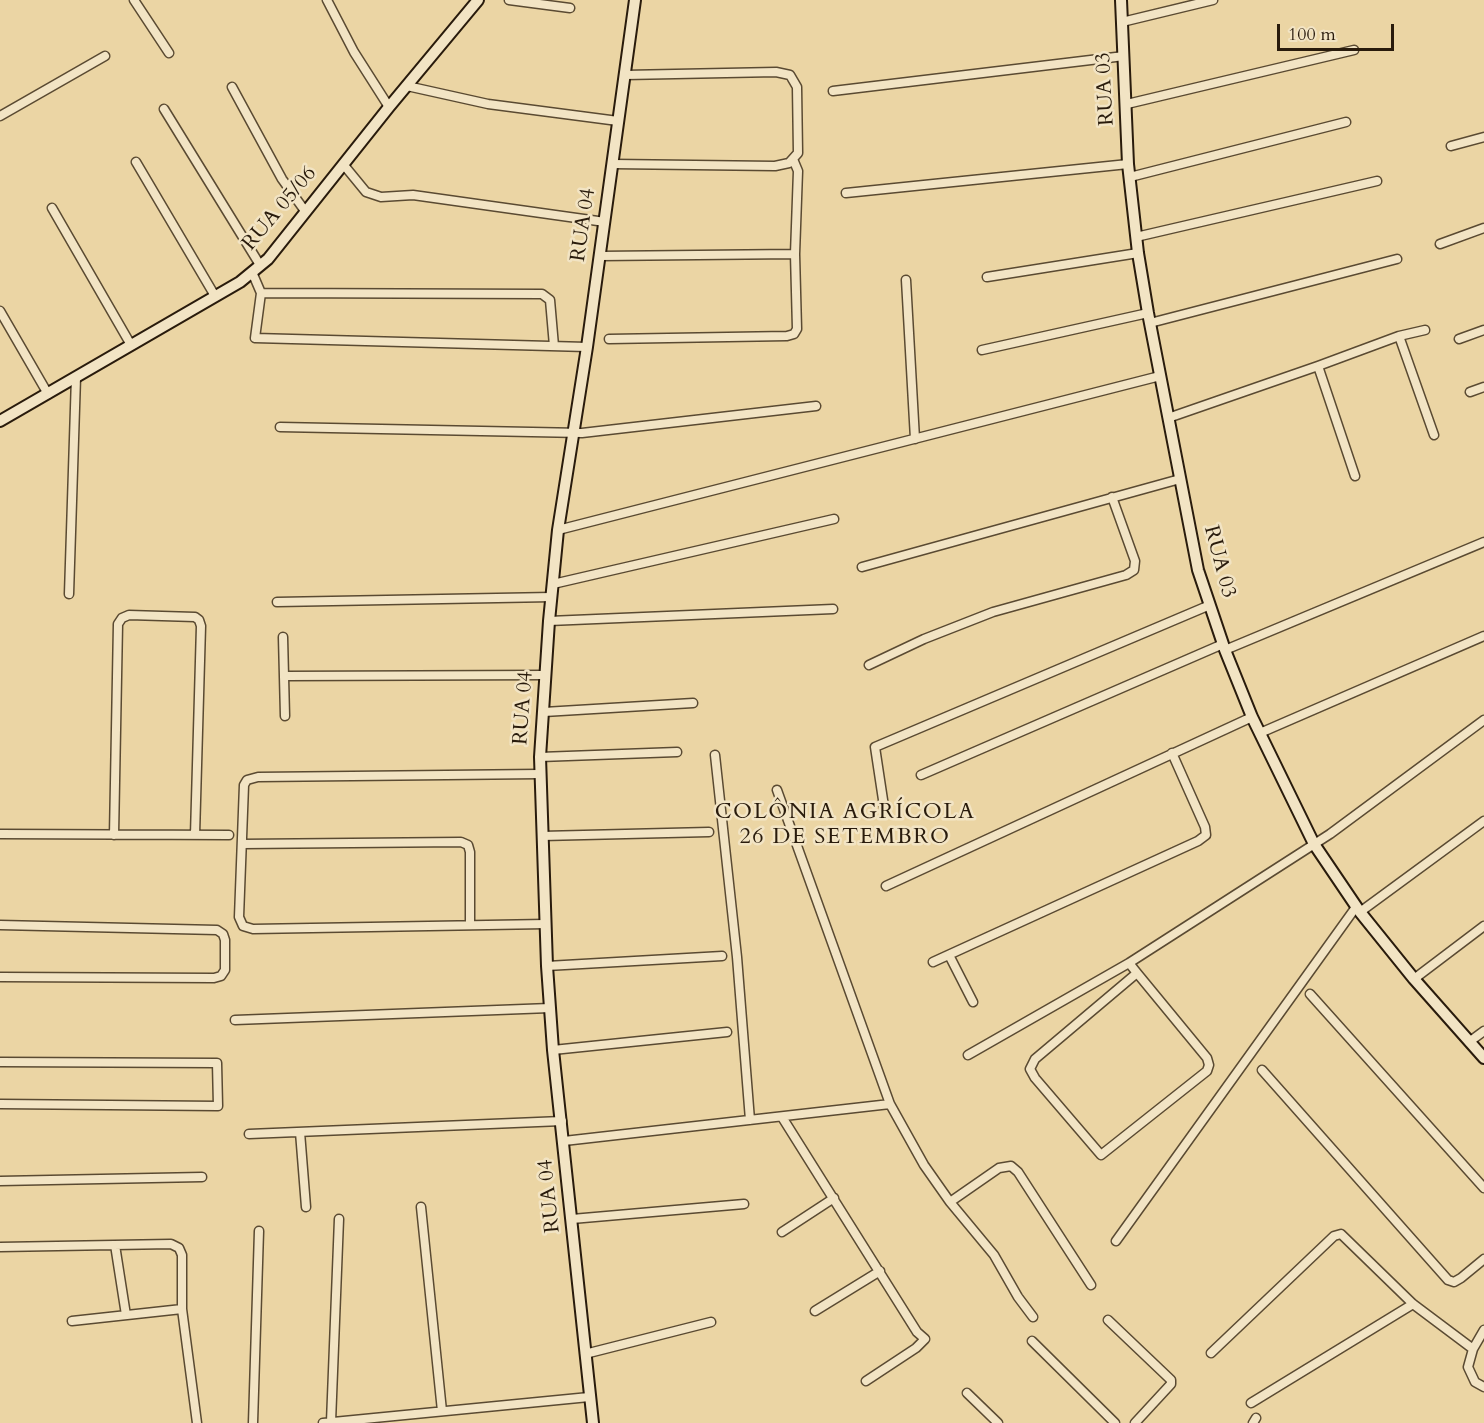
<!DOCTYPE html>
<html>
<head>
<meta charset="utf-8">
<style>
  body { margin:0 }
  #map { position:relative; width:1484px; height:1423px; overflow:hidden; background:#ebd5a4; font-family:Cardo,serif }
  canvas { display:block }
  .scale { position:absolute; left:1277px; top:24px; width:117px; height:27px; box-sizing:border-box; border:3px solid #291b0c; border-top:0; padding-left:8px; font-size:18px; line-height:21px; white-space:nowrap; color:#291b0c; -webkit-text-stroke:4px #f2e4c4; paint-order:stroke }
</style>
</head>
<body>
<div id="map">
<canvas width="1484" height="1423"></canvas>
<div class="scale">100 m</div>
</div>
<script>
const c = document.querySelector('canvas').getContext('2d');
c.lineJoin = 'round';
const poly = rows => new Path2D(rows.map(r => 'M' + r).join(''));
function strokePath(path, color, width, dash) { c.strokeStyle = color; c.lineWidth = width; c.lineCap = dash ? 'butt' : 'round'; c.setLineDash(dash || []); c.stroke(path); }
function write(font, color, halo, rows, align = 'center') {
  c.font = font + ' Cardo,serif'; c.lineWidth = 5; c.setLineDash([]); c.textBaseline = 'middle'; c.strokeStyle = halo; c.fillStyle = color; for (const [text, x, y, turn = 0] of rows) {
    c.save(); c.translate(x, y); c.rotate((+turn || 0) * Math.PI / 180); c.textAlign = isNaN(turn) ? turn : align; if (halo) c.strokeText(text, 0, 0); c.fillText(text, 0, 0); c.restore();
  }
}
const street = poly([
  [134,0,169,53],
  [327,0,354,52,389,107],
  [509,0,570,8],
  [1122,22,1213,0],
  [407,86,488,104,618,121],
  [232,87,282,179,305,211],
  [833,91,1124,56],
  [1127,104,1354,50],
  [164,109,260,265],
  [0,116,105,56],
  [1451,146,1484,137],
  [136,162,215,296],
  [343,164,366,192,381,197,413,195,605,222],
  [613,164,775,166,789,163,798,153,797,87,790,75,776,72,625,75],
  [1130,177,1346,122],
  [846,193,1128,164],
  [52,208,131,345],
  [1136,237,1377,181],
  [1440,244,1484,228],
  [600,256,795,254,798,171,793,159],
  [252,272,261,293,255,338,587,347],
  [987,277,1138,253],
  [906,280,915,439],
  [261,293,542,294,550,300,554,346],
  [0,311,48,394],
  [1150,323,1397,259],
  [1399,336,1434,435],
  [609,339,787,336,794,334,797,329,795,254],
  [1459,339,1484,330],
  [982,350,1148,313],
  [1318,366,1355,476],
  [1470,392,1484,387],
  [1168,418,1318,366,1399,336,1425,330],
  [280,427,582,433,816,406],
  [558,530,1160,376],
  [862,567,1180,479],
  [553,584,834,519],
  [69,594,76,377],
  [277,602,552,597],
  [549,621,833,609],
  [283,637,285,716],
  [1225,650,1484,542],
  [869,665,924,639,993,612,1126,575,1134,570,1135,561,1112,497],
  [286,676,546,675],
  [544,712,693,703],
  [1260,733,1484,636],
  [715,755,737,957,750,1120],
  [540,757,677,752],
  [540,774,258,777,247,780,244,785,239,917,243,926,253,929,546,924],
  [921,775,1223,644],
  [777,790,890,1104,924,1165,950,1202,994,1255,1018,1297,1033,1317],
  [885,813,875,747,1210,605],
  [0,834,229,835],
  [114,835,118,624,122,618,129,615,195,617,199,620,201,626,195,835],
  [542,836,709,832],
  [242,844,461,842,468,845,470,852,470,925],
  [886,886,1252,717],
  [1360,912,1484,821],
  [0,925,217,930,223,934,225,940,225,970,221,976,214,978,0,977],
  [949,955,973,1002],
  [933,962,1198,841,1206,835,1205,827,1172,753],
  [1129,963,1137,973,1207,1058,1209,1065,1207,1071,1101,1155,1035,1078,1030,1069,1035,1059,1137,973],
  [547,966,722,956],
  [1414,979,1484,926],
  [1310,994,1484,1188],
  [235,1020,550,1008],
  [1469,1042,1484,1031],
  [553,1050,727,1032],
  [968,1055,1129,963,1330,834,1484,720],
  [0,1062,217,1063,218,1106,0,1104],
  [1262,1070,1448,1280,1454,1282,1461,1278,1484,1259],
  [782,1117,917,1332,925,1339,916,1348,866,1381],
  [300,1132,306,1207],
  [249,1134,562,1121],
  [564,1141,890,1104],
  [0,1181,202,1177],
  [950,1202,999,1168,1011,1166,1018,1172,1091,1285],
  [421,1207,442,1411],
  [572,1219,744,1204],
  [782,1232,834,1198],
  [1116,1241,1356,907],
  [115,1245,126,1315],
  [0,1247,171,1244,179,1248,182,1255,182,1309,197,1423],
  [815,1311,880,1271],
  [1108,1320,1171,1380,1171,1384,1135,1423],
  [72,1321,182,1309],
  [1484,1330,1473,1349,1468,1367,1475,1382,1484,1387],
  [1032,1341,1115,1423],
  [1211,1353,1334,1236,1341,1234,1413,1304,1473,1349],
  [585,1354,711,1322],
  [967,1393,998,1423],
  [1251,1403,1413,1304],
  [331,1422,339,1219],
  [253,1423,259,1231],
  [323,1423,589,1397],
  [1253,1423,1256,1418]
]);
const secondary = poly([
  [1121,0,1128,164,1138,253,1148,313,1198,570,1225,650,1252,717,1314,844,1360,912,1414,979,1484,1058],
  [0,421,240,282,268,259,389,107,478,0],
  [593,1423,553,1050,547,966,540,757,549,621,558,530,587,347,635,0]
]);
strokePath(street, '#5a4a32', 11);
strokePath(secondary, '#291b0c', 14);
strokePath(street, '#f2e4c4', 8);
strokePath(secondary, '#f2e4c4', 10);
write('21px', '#291b0c', '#f2e4c4', [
  ["RUA 03",1106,89,-93],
  ["RUA 05/06",280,209,-50],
  ["RUA 04",584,225,-82],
  ["RUA 03",1219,562,75],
  ["RUA 04",524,708,-86],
  ["RUA 04",550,1196,-96]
]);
c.letterSpacing = '1.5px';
write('22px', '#291b0c', '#f2e4c4', [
  ["COLÔNIA AGRÍCOLA",845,813],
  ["26 DE SETEMBRO",845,838]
]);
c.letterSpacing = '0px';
</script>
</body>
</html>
